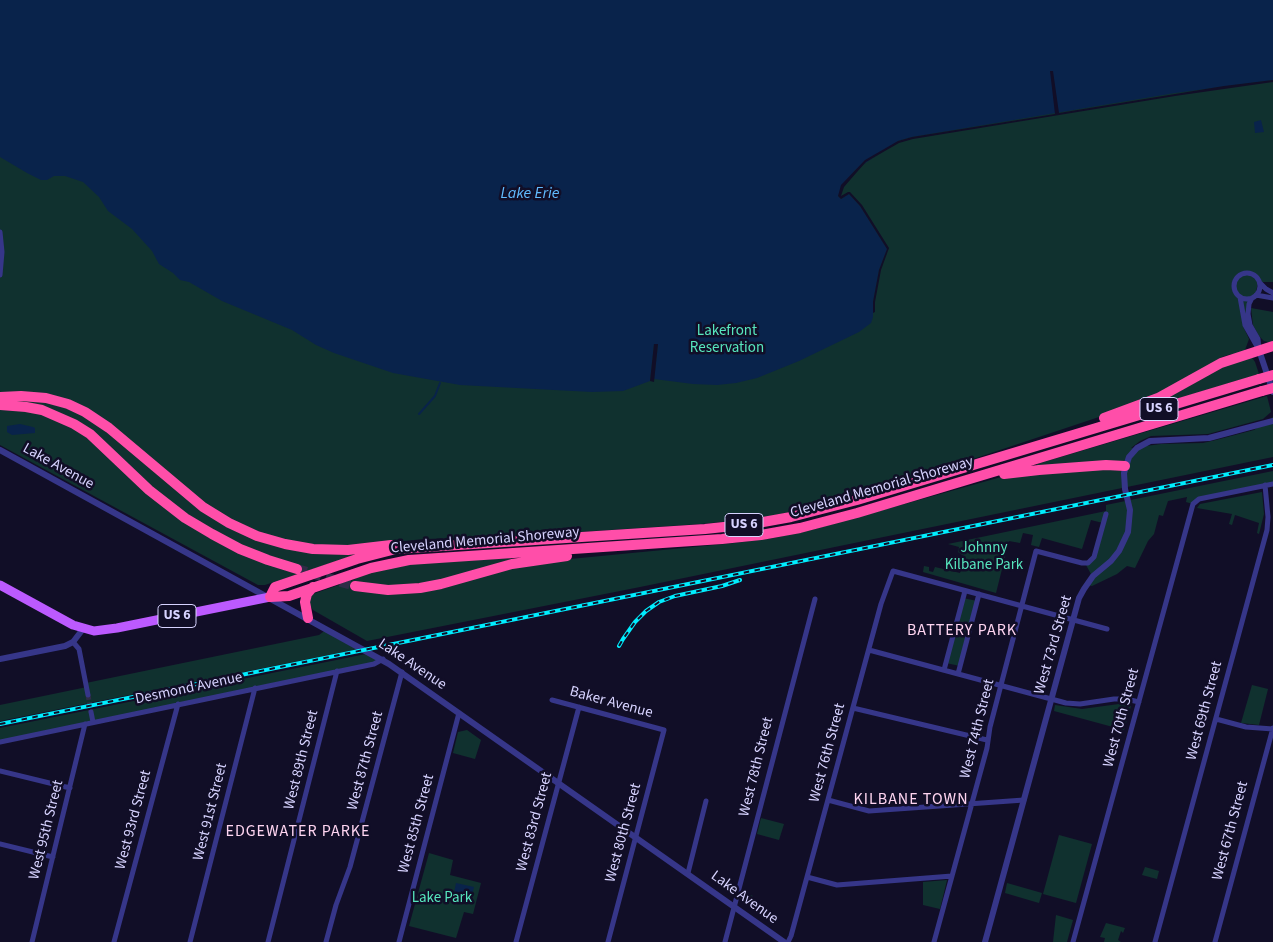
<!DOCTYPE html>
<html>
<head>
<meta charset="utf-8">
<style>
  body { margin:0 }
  canvas { display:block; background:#110e27 }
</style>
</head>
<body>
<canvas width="1273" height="942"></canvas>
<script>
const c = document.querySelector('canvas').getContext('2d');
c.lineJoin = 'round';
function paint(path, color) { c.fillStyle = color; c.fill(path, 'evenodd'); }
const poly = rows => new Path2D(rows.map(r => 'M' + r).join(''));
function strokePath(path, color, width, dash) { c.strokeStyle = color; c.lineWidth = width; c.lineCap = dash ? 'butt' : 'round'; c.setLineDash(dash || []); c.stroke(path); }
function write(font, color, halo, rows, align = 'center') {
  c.font = font + ' "Source Sans 3",sans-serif'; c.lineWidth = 5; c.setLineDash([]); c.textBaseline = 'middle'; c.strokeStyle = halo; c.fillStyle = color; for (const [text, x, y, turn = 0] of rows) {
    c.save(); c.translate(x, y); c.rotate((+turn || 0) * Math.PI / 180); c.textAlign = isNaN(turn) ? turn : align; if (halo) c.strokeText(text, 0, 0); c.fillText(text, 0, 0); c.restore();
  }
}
paint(poly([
  [1273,61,1273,282,1258,282,1256,292,1243,326,1249,339,1245,350,1237,354,1231,354,1222,357,1175,386,1114,412,952,466,803,509,762,518,700,524,504,537,424,539,355,546,324,547,267,536,216,513,86,409,0,394,0,78],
  [1251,308,1273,312,1273,343,1264,341,1259,336,1253,325],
  [1251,356,1255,362,1259,374,1160,404,1159,400,1217,368],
  [1267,396,1271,412,1263,419,1208,434,1151,436,1140,441,1131,448,1161,444,1203,443,1216,440,1254,430,1273,417,1273,457,640,587,367,641,313,610,308,602,313,594,356,579,357,577,380,570,412,564,511,558,511,562,391,593,491,572,560,560,735,543,774,538,815,529,1037,467,1037,464],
  [19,398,41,400,59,404,86,416,112,435,193,504,235,530,281,546,316,552,354,552,355,555,265,585,258,585,0,445,0,409,31,411,62,421,84,433,144,490,183,520,201,532,237,550,261,560,296,571,297,566,246,549,194,521,156,492,94,434,72,419,39,407,8,402,8,399],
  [1273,471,1273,484,1199,499,1193,504,1186,502,1187,497,1168,501,1163,516,1159,515,1154,534,1148,541,1135,568,1127,566,1117,574,1092,586,1086,585,1092,576,1085,563,1090,562,1103,523,1091,520,1082,549,1042,538,1039,547,1031,545,1033,535,1023,533,1020,543,1009,541,996,593,923,572,924,566,929,567,929,571,933,572,935,567,960,573,965,557,958,552,959,547,948,544,1106,511,1106,505],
  [1262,492,1264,514,1259,534,1257,533,1259,523,1235,515,1232,525,1229,524,1232,514,1197,508,1200,504],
  [963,598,977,601,960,666,946,663],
  [327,629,363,648,0,721,0,705,87,687,86,683,319,635],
  [371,653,383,659,374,664,0,742,0,728],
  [1252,685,1268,689,1259,725,1241,723],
  [1119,704,1131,706,1124,730,1054,711,1055,705,1082,709],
  [467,730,481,740,475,759,453,753,458,732],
  [761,818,784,824,779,840,757,834],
  [1059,835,1092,844,1076,903,1043,894],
  [429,853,453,860,450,875,481,883,473,914,464,912,456,938,409,926],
  [1145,867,1159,871,1157,879,1142,875],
  [947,880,940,909,923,905,923,882],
  [1007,883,1042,893,1039,903,1005,893],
  [743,892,753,896,750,906,741,899],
  [1056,915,1073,920,1067,942,1053,942],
  [1106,923,1125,928,1123,933,1121,931,1118,940,1121,942,1104,942,1105,938,1100,937]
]), '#10312f');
paint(poly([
  [0,0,1273,0,1273,80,1175,93,912,137,898,141,855,170,838,196,841,199,849,194,860,206,887,249,879,270,873,302,873,317,871,323,859,332,799,361,757,378,736,383,717,385,693,384,654,379,658,345,654,344,650,381,623,391,592,392,460,385,393,373,334,353,316,345,292,330,222,301,189,282,180,280,173,273,159,264,152,251,132,229,108,211,99,197,83,182,65,176,54,176,47,180,41,180,27,173,0,157],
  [1261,120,1264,132,1255,133,1254,122],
  [20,424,33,427,35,428,35,433,12,435,7,432,7,426],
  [456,883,474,887,471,898,454,893]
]), '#09234b');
paint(poly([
  [1050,71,1053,71,1059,113,1224,86,1273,80,1273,82,1175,96,913,139,899,143,885,151,866,162,857,172,844,187,841,196,848,192,850,192,862,205,889,248,881,270,875,302,875,312,873,313,873,302,879,270,887,249,860,206,849,194,841,199,838,196,841,185,865,160,898,141,912,137,1055,114],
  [654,344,658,344,654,382,650,381]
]), '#110e27');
strokePath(poly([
  [419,414,435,396,440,383]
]), '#09234b', 2);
strokePath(poly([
  [88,695,91,712]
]), '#2f2c47', 5, [5, 2.5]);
strokePath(poly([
  [297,569,355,586]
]), '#2f2c47', 10, [10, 5]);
strokePath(poly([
  [0,232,2,252,0,275],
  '1234 286a13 13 0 1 1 26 0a13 13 0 1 1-26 0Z',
  [1260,283,1266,289,1273,293],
  [1256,295,1273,298],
  [1240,297,1245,325,1259,350],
  [1252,298,1249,304,1248,314,1250,325,1258,339,1259,350],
  [73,642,79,649,88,695],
  [869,650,1066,703,1080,704,1114,699,1126,699,1139,702],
  [944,670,965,591],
  [958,674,979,594],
  [552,700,664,730,608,942],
  [853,708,987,740],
  [91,712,93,722],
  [1216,719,1246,727,1273,729],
  [0,742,374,664,383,659],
  [0,771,70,788],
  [828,800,869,811,1024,800],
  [0,844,53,857],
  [688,873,706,801],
  [807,877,837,885,952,876],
  [32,942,85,724],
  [114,942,178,704],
  [190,942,255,688],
  [268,942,337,671],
  [326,942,336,905,350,867,402,672],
  [399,942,459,713],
  [516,942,579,707],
  [725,942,815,599],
  [788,942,791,936,881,604,893,571,1107,629],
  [934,942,987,748,990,727,1036,551,1082,563,1088,563,1094,557,1106,514],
  [1073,942,1193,504,1199,499,1273,484],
  [1155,942,1267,530,1268,517,1265,485],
  [1215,942,1273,728]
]), '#363689', 5);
strokePath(poly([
  [1259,350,1273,392],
  [0,450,389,664,784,942],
  [0,659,65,646,73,642,83,629],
  [985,942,1079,598,1084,589,1093,576,1111,561,1119,551,1128,532,1130,510,1125,489,1124,473,1129,457,1137,448,1150,441,1209,438,1273,421]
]), '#363689', 6);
strokePath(poly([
  [0,585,73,625,94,631,117,628,270,597]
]), '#bc5aff', 9);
strokePath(poly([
  [0,397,21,396,46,398,68,404,85,412,109,428,203,507,229,523,257,536,285,544,313,549,348,550,391,545],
  [0,405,26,407,42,410,74,424,90,434,149,490,185,518,212,534,240,549,268,560,297,569],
  [1104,418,1158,398,1221,363,1273,346],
  [1004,474,1039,470,1106,465,1125,466],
  [355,586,388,590,420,588,441,584,512,564,567,556],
  [270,597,275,587,357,559,396,549,705,529,752,524,791,517,857,500,1259,379],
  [270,597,289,596,371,568,409,560,722,539,761,535,800,528,857,513,1262,391],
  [308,618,305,602,307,594,313,587]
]), '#ff4ea9', 10);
const rail = poly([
  [619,646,623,639,635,622,646,611,659,602,675,596,722,586,740,580],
  [0,724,1273,465]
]);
strokePath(rail, '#00edfe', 4);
strokePath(rail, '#110e27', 2, [5.5]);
strokePath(poly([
  [1259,379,1273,375],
  [1262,391,1273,388]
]), '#ff4ea9', 10);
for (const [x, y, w] of [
  [1159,409,38],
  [744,525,38],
  [177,616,38]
]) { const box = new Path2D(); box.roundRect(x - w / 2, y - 11.5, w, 23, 4); c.fillStyle = '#110e27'; c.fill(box); strokePath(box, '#d7d3ff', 1); }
write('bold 14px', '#d7d3ff', null, [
  ["US 6",1159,409],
  ["US 6",744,525],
  ["US 6",177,616]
]);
write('15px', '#57e7be', '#110e27', [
  ["Lakefront",727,332],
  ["Reservation",727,349],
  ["Johnny",984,549],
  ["Kilbane Park",984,566],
  ["Lake Park",442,899]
]);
write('15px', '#d7d3ff', '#110e27', [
  ["Lake Avenue",58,467,29],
  ["Cleveland Memorial Shoreway",882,488,-16],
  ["Cleveland Memorial Shoreway",485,541,-5],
  ["West 73rd Street",1054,645,-74],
  ["Lake Avenue",412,665,34],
  ["Desmond Avenue",189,689,-12],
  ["Baker Avenue",611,703,15],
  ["West 69th Street",1205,711,-75],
  ["West 70th Street",1122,718,-75],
  ["West 74th Street",978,729,-76],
  ["West 76th Street",828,753,-75],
  ["West 89th Street",302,760,-76],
  ["West 87th Street",366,761,-75],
  ["West 78th Street",757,767,-76],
  ["West 91st Street",211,812,-76],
  ["West 93rd Street",134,820,-75],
  ["West 83rd Street",535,822,-75],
  ["West 85th Street",417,824,-75],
  ["West 95th Street",47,830,-76],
  ["West 67th Street",1231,831,-75],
  ["West 80th Street",624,833,-75],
  ["Lake Avenue",744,898,36]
]);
write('italic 16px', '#61bbff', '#110e27', [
  ["Lake Erie",530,194]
]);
c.letterSpacing = '1px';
write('16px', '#ffd5f1', '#110e27', [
  ["BATTERY PARK",962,631],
  ["KILBANE TOWN",911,800],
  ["EDGEWATER PARKE",298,832]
]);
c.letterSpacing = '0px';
</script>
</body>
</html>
